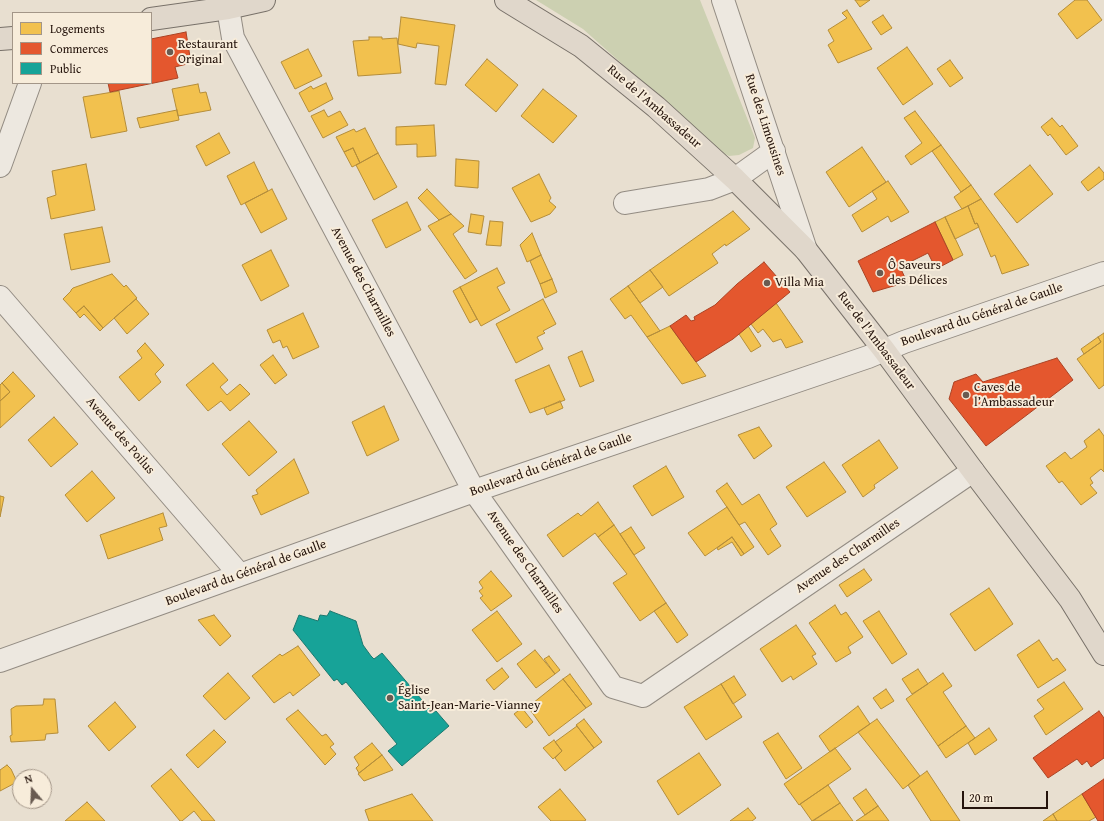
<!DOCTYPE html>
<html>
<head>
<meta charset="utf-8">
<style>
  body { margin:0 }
  #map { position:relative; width:1104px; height:821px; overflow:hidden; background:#e8dfd0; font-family:"Gentium Book Plus",serif }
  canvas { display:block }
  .legend { position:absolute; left:12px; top:12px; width:140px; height:72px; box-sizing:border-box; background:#f7ecda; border:1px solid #a39688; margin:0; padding:5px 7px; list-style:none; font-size:12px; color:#25140c }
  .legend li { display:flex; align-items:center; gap:8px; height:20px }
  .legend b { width:20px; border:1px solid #a39688 }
  .north { position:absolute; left:12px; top:769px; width:40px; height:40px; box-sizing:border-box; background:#f7ecda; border:1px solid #a39688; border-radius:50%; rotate:341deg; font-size:11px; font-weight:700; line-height:16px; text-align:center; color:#25140c }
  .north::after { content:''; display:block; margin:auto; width:14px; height:18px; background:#695b51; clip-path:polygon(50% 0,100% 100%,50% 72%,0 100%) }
  .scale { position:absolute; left:962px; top:791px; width:86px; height:18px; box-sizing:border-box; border:2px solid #25140c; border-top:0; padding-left:5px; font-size:12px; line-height:14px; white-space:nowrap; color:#25140c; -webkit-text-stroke:3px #f7ecda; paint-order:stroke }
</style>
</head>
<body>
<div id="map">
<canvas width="1104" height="821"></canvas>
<ul class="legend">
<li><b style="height:11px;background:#f2c14e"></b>Logements</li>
<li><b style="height:11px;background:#e4572e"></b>Commerces</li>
<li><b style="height:11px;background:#17a398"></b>Public</li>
</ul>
<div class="north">N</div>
<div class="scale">20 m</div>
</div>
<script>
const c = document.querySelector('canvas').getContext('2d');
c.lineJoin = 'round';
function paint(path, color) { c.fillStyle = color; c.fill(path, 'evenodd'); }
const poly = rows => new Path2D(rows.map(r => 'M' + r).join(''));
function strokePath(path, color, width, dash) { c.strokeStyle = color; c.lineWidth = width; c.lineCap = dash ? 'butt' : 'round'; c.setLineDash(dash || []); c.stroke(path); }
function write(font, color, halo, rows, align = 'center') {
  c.font = font + ' "Gentium Book Plus",serif'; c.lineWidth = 4; c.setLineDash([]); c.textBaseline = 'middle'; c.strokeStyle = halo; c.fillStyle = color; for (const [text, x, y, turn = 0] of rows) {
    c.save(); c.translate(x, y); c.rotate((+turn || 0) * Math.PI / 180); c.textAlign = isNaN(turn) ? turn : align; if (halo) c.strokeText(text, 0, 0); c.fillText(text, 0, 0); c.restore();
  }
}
paint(poly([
  [536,0,700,0,755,138,753,148,739,155,729,156,721,152,583,29]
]), '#ccd0b1');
const homes = poly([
  [855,0,870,0,860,7,855,0],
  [1075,0,1087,0,1102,20,1077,39,1058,14,1075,0],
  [847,10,872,49,838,63,828,45,834,41,828,30,847,18,842,13,847,10],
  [883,15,892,28,881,35,872,22,883,15],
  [401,17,455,25,446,85,435,84,439,46,417,43,416,48,398,44,401,17],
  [369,37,382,37,382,39,397,38,401,73,358,76,353,41,369,40,369,37],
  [907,47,933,84,903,105,877,68,907,47],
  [308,49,322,76,295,89,281,62,308,49],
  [487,59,518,85,496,112,465,85,487,59],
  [950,60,963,78,950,87,937,69,950,60],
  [326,83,333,99,309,112,299,93,311,86,313,89,326,83],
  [198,84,200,93,206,92,211,110,178,116,172,89,198,84],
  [543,89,577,116,553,143,521,116,543,89],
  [119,91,127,131,91,138,83,97,119,91],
  [177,110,179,120,140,128,137,118,177,110],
  [324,110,328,117,340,111,348,125,323,138,311,116,324,110],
  [915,111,941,145,911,165,905,156,922,143,904,118,915,111],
  [1052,118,1060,127,1062,125,1078,146,1066,155,1050,134,1048,136,1041,127,1052,118],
  [434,125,436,156,417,157,417,144,396,145,396,127,434,125],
  [365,128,378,153,360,163,353,148,344,152,336,137,354,129,356,132,365,128],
  [219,133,230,153,206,166,196,146,219,133],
  [941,145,971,185,961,192,932,151,941,145],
  [862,147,886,182,849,207,826,172,862,147],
  [353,148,360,163,352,167,344,152,353,148],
  [378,153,397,187,374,200,356,165,378,153],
  [456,159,479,161,478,188,455,186,456,159],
  [254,162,268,191,241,205,227,176,254,162],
  [86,164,95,210,51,219,47,198,56,195,52,171,86,164],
  [1030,165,1053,194,1017,223,994,194,1030,165],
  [1099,167,1104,173,1104,179,1088,191,1081,182,1099,167],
  [539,174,551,198,549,201,556,207,550,214,531,222,512,188,539,174],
  [888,181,909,212,891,222,888,216,862,232,852,215,877,199,872,191,888,181],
  [971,185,981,199,962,209,954,197,971,185],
  [272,189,287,219,261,233,245,203,272,189],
  [427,189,451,214,439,220,418,198,427,189],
  [981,199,1029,265,1002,274,995,255,991,257,977,223,975,224,968,206,981,199],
  [407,202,421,230,386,248,372,220,407,202],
  [968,206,975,224,977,223,979,227,955,239,945,217,968,206],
  [733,211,750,229,726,246,725,244,712,254,718,263,669,296,650,270,733,211],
  [451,214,464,226,453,234,477,271,465,279,428,226,451,214],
  [471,214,484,216,481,234,468,232,471,214],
  [945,217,963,255,953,260,935,222,945,217],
  [490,221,503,222,501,246,486,245,490,221],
  [102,227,110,262,71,270,64,234,102,227],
  [532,233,541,255,527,262,520,245,532,233],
  [271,250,289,286,261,301,242,265,271,250],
  [541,255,552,279,540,284,530,261,541,255],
  [497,268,505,283,497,287,510,310,481,326,460,287,497,268],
  [650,270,663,287,640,303,628,286,650,270],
  [112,274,124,287,126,285,137,298,103,328,84,306,76,313,63,299,71,291,71,290,73,288,112,274],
  [552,279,557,292,545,298,540,284,552,279],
  [628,286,640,303,660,331,647,337,631,315,625,319,610,299,628,286],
  [460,287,477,319,470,323,453,291,460,287],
  [136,299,149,314,127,334,114,318,136,299],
  [543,299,556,324,543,331,545,333,537,337,543,349,516,363,496,324,543,299],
  [776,303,803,342,786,348,781,339,773,342,763,329,758,333,751,324,776,303],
  [84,306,103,328,100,331,84,314,80,318,76,313,84,306],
  [303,313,319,347,293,359,287,346,283,348,280,340,273,343,267,330,303,313],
  [670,326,696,362,706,376,682,384,647,337,670,326],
  [748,326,761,346,751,352,739,334,748,326],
  [1104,333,1104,385,1099,389,1077,359,1101,342,1098,337,1104,333],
  [1098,337,1101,342,1084,354,1081,349,1098,337],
  [145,343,164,365,155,374,161,382,139,401,119,377,142,358,137,351,145,343],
  [582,351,594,381,580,387,568,357,582,351],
  [273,355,287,375,275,384,260,365,273,355],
  [213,363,228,380,220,387,227,395,240,384,250,394,230,411,221,401,208,411,186,385,213,363],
  [549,365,565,400,530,413,515,380,549,365],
  [13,372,35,396,0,428,0,401,10,392,2,383,13,372],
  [2,383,10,392,0,401,0,385,2,383],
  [560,401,563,408,547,415,544,408,560,401],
  [384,406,399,440,367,456,352,422,384,406],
  [54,417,78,444,51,467,28,440,54,417],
  [249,421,277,452,249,476,222,444,249,421],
  [759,427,772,446,754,459,738,435,759,427],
  [1099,429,1104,436,1104,472,1101,469,1090,478,1093,483,1090,485,1097,493,1081,505,1062,481,1059,483,1046,466,1065,452,1071,459,1087,447,1084,441,1099,429],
  [879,440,898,468,874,485,875,488,863,497,842,465,879,440],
  [294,459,309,493,261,515,252,496,258,494,256,490,294,459],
  [824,462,846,492,807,517,786,487,824,462],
  [666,466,684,497,652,516,633,486,666,466],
  [92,471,115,498,87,522,65,495,92,471],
  [727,483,742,505,759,494,777,524,770,529,781,546,768,555,745,522,739,525,716,491,727,483],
  [0,496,4,497,0,517,0,496],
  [598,502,614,525,598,537,595,533,563,557,547,535,578,513,581,516,598,502],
  [727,507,754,547,744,554,732,537,705,556,688,533,727,507],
  [163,513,167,526,159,528,163,540,108,559,100,535,163,513],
  [614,525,666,603,640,621,613,583,627,574,598,537,614,525],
  [631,527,645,548,634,555,620,534,631,527],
  [732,537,744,554,741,556,732,542,718,550,717,548,732,537],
  [864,569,872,580,847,597,839,585,864,569],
  [491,571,512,596,491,611,480,598,483,596,479,591,483,588,479,582,491,571],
  [989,588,1013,624,975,651,950,614,989,588],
  [666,603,688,635,677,643,654,611,666,603],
  [835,605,841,615,846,612,863,637,848,647,851,653,836,662,809,623,835,605],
  [497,611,522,644,497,662,472,630,497,611],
  [879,611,907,654,892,664,863,621,879,611],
  [214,615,231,636,220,646,198,620,214,615],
  [796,625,816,654,812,656,817,664,793,680,791,676,782,682,760,649,796,625],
  [1039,640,1053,661,1057,658,1066,670,1038,688,1017,655,1039,640],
  [298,646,320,675,293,696,290,692,274,703,252,676,280,654,282,656,298,646],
  [535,650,555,674,536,688,517,664,535,650],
  [549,656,560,670,555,674,544,659,549,656],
  [502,668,509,677,494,690,486,680,502,668],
  [918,669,928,684,912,694,902,679,918,669],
  [228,673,250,698,225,720,203,696,228,673],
  [943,673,952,686,943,692,966,726,938,746,906,699,943,673],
  [570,674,592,704,586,708,563,679,570,674],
  [734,676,746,695,733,704,721,684,734,676],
  [563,679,586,708,549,736,528,707,563,679],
  [1064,682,1083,709,1046,735,1034,716,1044,709,1037,700,1064,682],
  [721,684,742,717,706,740,684,707,721,684],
  [886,689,894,701,881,709,873,698,886,689],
  [44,699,55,699,58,733,46,734,45,740,11,742,10,736,12,735,11,709,16,706,43,705,44,699],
  [115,702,136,727,109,751,88,726,115,702],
  [858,706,870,724,830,752,819,736,858,706],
  [522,708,533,722,526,728,514,714,522,708],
  [298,710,322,736,326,734,334,744,330,747,336,754,325,765,286,719,298,710],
  [584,719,602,742,594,748,576,725,584,719],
  [877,719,920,776,903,789,858,732,877,719],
  [577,726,594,748,565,771,555,758,562,751,555,742,577,726],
  [966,726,975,738,946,758,938,746,966,726],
  [989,728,997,740,975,755,968,743,989,728],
  [214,730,226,742,198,768,186,755,214,730],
  [778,733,802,768,786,779,763,742,778,733],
  [554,740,562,751,553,759,543,748,554,740],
  [372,743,382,755,359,773,356,768,359,765,354,757,372,743],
  [835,748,851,769,799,805,784,784,835,748],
  [699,753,721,785,678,815,657,781,699,753],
  [382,755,393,770,364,781,358,774,382,755],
  [7,765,11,769,17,782,0,791,0,770,7,765],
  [171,769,215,821,202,821,194,811,182,821,180,821,171,810,151,786,171,769],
  [927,771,960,821,931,821,908,785,927,771],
  [828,785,840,803,812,821,800,804,828,785],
  [560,789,586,820,584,821,551,821,538,807,560,789],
  [866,789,878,806,865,815,853,798,866,789],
  [412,794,433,821,369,821,365,810,412,794],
  [1082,794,1096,817,1089,821,1057,821,1053,814,1082,794],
  [87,802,105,821,65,821,87,802],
  [840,803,853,821,813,821,840,803],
  [878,806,889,821,856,821,865,815,878,806],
  [748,808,756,818,752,821,730,821,748,808],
  [1053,814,1057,821,1043,821,1053,814]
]);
paint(homes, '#f2c14e');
strokePath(homes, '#b48d3a', 1);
const shops = poly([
  [186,32,191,63,175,67,178,78,110,92,108,83,151,83,151,39,186,32],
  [935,222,953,260,936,269,928,253,900,267,907,282,873,292,858,261,935,222],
  [764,262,790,292,733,339,696,362,670,326,686,315,691,321,695,320,694,317,715,305,737,284,764,262],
  [1057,358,1073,380,986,446,949,399,954,382,976,374,983,382,1057,358],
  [1099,711,1104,718,1104,758,1091,767,1087,761,1082,765,1077,759,1048,778,1033,758,1099,711],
  [1104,779,1104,821,1098,821,1082,794,1104,779]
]);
paint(shops, '#e4572e');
strokePath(shops, '#ab4324', 1);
const public = poly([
  [330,611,356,621,363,645,371,656,374,659,382,653,433,713,436,711,449,726,402,766,388,751,397,744,346,682,342,685,337,679,334,681,293,630,299,615,318,621,320,615,327,616,330,611]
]);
paint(public, '#17a398');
strokePath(public, '#1b786e', 1);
const minor = poly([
  [723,0,806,250],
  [228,8,233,38,474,491,613,687,643,696,973,471],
  [0,166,30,83],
  [625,203,709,189,735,179,774,151],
  [0,297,240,575],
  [0,661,474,491,868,357,904,342,1104,273]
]);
const major = poly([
  [506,0,581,46,656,107,735,179,806,250,884,350,973,471,1070,599,1104,654],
  [151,19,228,8,264,0],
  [0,39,13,38]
]);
strokePath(minor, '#938c83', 24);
strokePath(major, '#787169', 24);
strokePath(minor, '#ede8e0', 22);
strokePath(major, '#e0d7cb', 22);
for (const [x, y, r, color] of [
  [170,52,4,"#695b51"],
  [880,273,4,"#695b51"],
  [767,283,4,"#695b51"],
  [966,395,4,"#695b51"],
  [390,698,4,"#695b51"]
]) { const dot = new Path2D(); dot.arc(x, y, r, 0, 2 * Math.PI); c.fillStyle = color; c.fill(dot); strokePath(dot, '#f7ecda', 1.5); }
write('13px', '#25140c', '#f7ecda', [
  ["Restaurant",178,45],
  ["Original",178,60],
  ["Ô Saveurs",888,266],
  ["des Délices",888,281],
  ["Villa Mia",775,283],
  ["Caves de",974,388],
  ["l’Ambassadeur",974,403],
  ["Église",398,691],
  ["Saint-Jean-Marie-Vianney",398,706]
], 'left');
write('13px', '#25140c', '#f7ecda', [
  ["Rue de l'Ambassadeur",654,107,41],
  ["Rue des Limousines",765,125,72],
  ["Avenue des Charmilles",363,282,62],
  ["Boulevard du Général de Gaulle",982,315,-19],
  ["Rue de l'Ambassadeur",876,341,53],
  ["Avenue des Poilus",120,436,49],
  ["Boulevard du Général de Gaulle",551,465,-19],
  ["Avenue des Charmilles",848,556,-34],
  ["Avenue des Charmilles",525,562,55],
  ["Boulevard du Général de Gaulle",246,573,-20]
]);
</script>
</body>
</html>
